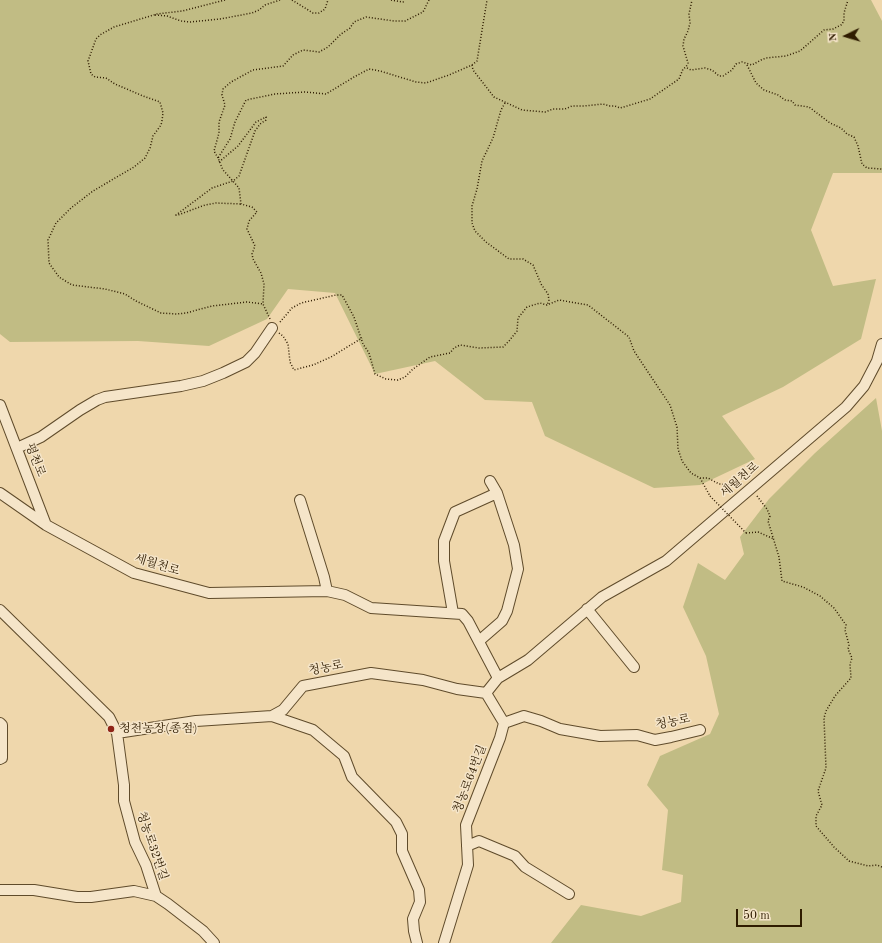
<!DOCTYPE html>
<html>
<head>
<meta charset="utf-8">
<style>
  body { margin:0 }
  #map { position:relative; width:882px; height:943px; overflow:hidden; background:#efd7ac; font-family:"Old Standard TT",serif }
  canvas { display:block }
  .north { position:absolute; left:826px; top:16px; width:40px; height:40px; -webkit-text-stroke:3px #f5e5c9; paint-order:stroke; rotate:265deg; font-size:11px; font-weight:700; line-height:16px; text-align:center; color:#2f1c00 }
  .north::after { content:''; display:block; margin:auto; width:14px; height:18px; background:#2f1c00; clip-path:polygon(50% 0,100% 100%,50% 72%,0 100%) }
  .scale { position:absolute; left:736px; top:909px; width:66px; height:18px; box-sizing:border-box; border:2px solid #2f1c00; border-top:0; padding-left:5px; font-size:12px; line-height:14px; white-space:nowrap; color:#2f1c00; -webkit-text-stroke:3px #f5e5c9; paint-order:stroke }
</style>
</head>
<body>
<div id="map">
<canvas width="882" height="943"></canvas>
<div class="north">N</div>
<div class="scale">50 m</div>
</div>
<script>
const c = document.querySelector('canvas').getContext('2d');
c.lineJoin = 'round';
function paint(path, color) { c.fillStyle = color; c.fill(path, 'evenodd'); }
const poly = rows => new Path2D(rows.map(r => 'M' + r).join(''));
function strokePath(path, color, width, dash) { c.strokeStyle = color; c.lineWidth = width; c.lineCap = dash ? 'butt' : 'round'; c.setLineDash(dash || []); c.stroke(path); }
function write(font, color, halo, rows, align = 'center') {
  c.font = font + ' "Old Standard TT","Noto Serif KR",serif'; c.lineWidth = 3; c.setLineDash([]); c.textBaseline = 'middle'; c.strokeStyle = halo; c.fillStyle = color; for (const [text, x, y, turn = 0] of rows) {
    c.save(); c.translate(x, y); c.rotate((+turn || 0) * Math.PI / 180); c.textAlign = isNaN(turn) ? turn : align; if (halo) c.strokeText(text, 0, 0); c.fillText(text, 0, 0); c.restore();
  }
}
paint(poly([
  [0,0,871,0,882,21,882,173,833,173,811,230,833,286,876,279,861,339,783,387,722,416,755,459,700,485,654,488,545,436,532,402,485,400,435,361,375,374,335,293,288,289,267,319,209,346,138,341,10,342,0,334],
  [876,398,882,431,882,943,551,943,581,905,641,916,681,902,683,875,662,870,668,810,647,785,660,756,710,734,719,714,706,656,683,607,698,563,725,580,744,554,740,537,769,499,815,453]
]), '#c1bc84');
const minor = poly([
  [0,405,46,525],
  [17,448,41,437,80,410,97,400,105,397,181,386,203,381,223,373,246,362,255,353,272,328],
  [0,493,46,525,134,573,209,593,327,591,345,595,371,608,462,614,468,621,498,678,528,660,602,597,666,561,846,407,864,386,877,361,882,344],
  [300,500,324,577,327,591],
  [587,609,634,667],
  [0,610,109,717,117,733,196,721,272,716,283,710,303,686,371,673,423,680,457,689,486,693,504,723,524,716,541,721,560,729,600,736,637,735,655,740,671,737,700,730],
  [453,613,444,561,444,541,455,512,497,493],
  [479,641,502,621,507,611,518,569,514,545,497,493,490,481],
  [486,693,498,678],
  [272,716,313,730,344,756,352,777,396,822,402,834,402,851,419,890,420,902,413,919,414,931,417,943],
  [0,723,2,725,2,758,0,759],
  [117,733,124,785,124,801,135,842,146,865,156,896],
  [467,846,479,841,515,856,525,867,569,894],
  [0,890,34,890,77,897,91,897,134,891,156,896,168,904,203,931,214,943],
  [444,943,468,865,466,825,500,738,504,723]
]);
strokePath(minor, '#5f4b2b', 12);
strokePath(poly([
  [225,0,182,11,157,14,114,27,100,35,96,39,88,61,91,74,95,77,106,78,115,84,143,96,160,102,163,113,162,121,161,125,153,136,150,148,145,158,134,167,93,191,71,208,56,223,48,240,49,263,59,277,72,285,105,289,125,294,136,301,161,313,177,314,186,313,212,306,247,302,263,304],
  [292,0,313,13,319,13,325,9,328,0],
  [391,0,403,2,405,0],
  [155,15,167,16,181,21,190,22,220,19,252,13,259,10,265,5,280,0],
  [472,65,473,70,494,97,522,110,545,112,553,109,565,109,572,106,584,106,603,104,610,106,615,106,620,108,627,106,650,99,679,79,683,69,686,67,688,63,683,46,684,39,688,31,690,23,689,14,692,0],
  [747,65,756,83,764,90,778,95,785,100,792,101,795,105,809,107,830,123,841,128,847,134,854,137,858,146,862,164,867,168,882,169],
  [687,68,691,70,705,68,712,70,719,76,723,76,732,70,736,64,742,62,752,65,761,60,766,58,786,56,800,51,824,30,833,29,841,25,844,21,844,13,848,0],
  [505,103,501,110,493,138,482,161,477,189,472,206,472,223,475,231,486,242,509,259,523,259,533,265,541,284,548,294,549,300,547,305],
  [218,158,214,151,219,133,219,122,225,105,222,95,223,89,231,82,253,70,283,66,293,55,303,50,319,52,328,47,341,34,350,28,354,22,366,17,394,21,405,21,423,12,429,0],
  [219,162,238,146,256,122,266,117,266,120,260,124,255,131,239,176,233,181,212,188,176,215,178,215,205,205,216,203,241,204],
  [270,319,263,304,264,284,261,273,253,259,252,254,255,246,247,229,249,221,257,212,252,207,241,204,239,188,223,170,218,158,230,139,235,122,246,100,275,94,305,92,326,94,354,77,369,69,380,71,416,82,426,83,449,75,472,65,477,61,487,0],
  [280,322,292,308,301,303,336,295,342,295,354,317,363,344,369,353,375,374,386,379,398,380,405,377,413,369,430,357,450,353,454,348,460,345,479,348,503,347,509,341,517,331,518,318,527,307,540,303,547,305,559,300,588,305,629,337,634,351,670,405,677,427,678,449,682,461,691,473,700,478,708,478,719,484,733,485,737,487],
  [279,333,283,336,288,344,290,362,294,370,313,365,331,357,362,338],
  [700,478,710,496],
  [757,496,767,509,770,516,768,521,779,557,782,581,803,587,820,596,834,608,846,625,845,630,849,645,848,649,852,658,850,664,851,678,835,696,826,711,824,718,826,768,818,791,822,805,816,816,816,826,834,847,849,861,868,866,877,865,882,867],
  [746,533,758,532,774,539]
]), '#2f1c00', 1.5, [1, 2]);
strokePath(minor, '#f5e5c9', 10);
strokePath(poly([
  [710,496,746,533]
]), '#2f1c00', 1.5, [1, 2]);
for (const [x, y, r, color] of [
  [111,729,4,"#8f2418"]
]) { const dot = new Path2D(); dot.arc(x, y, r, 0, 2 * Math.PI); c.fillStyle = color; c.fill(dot); strokePath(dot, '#f5e5c9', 1.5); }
write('12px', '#2f1c00', '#f5e5c9', [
  ["평천로",35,460,69],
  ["세월천로",740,480,-41],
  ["세월천로",157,565,17],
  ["청농로",326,668,-11],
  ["청농로",673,722,-11],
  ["청농로64번길",470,779,-69],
  ["청농로32번길",152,846,71]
]);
write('12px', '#2f1c00', '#f5e5c9', [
  ["청천농장(종점)",119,729]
], 'left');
</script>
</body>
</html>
